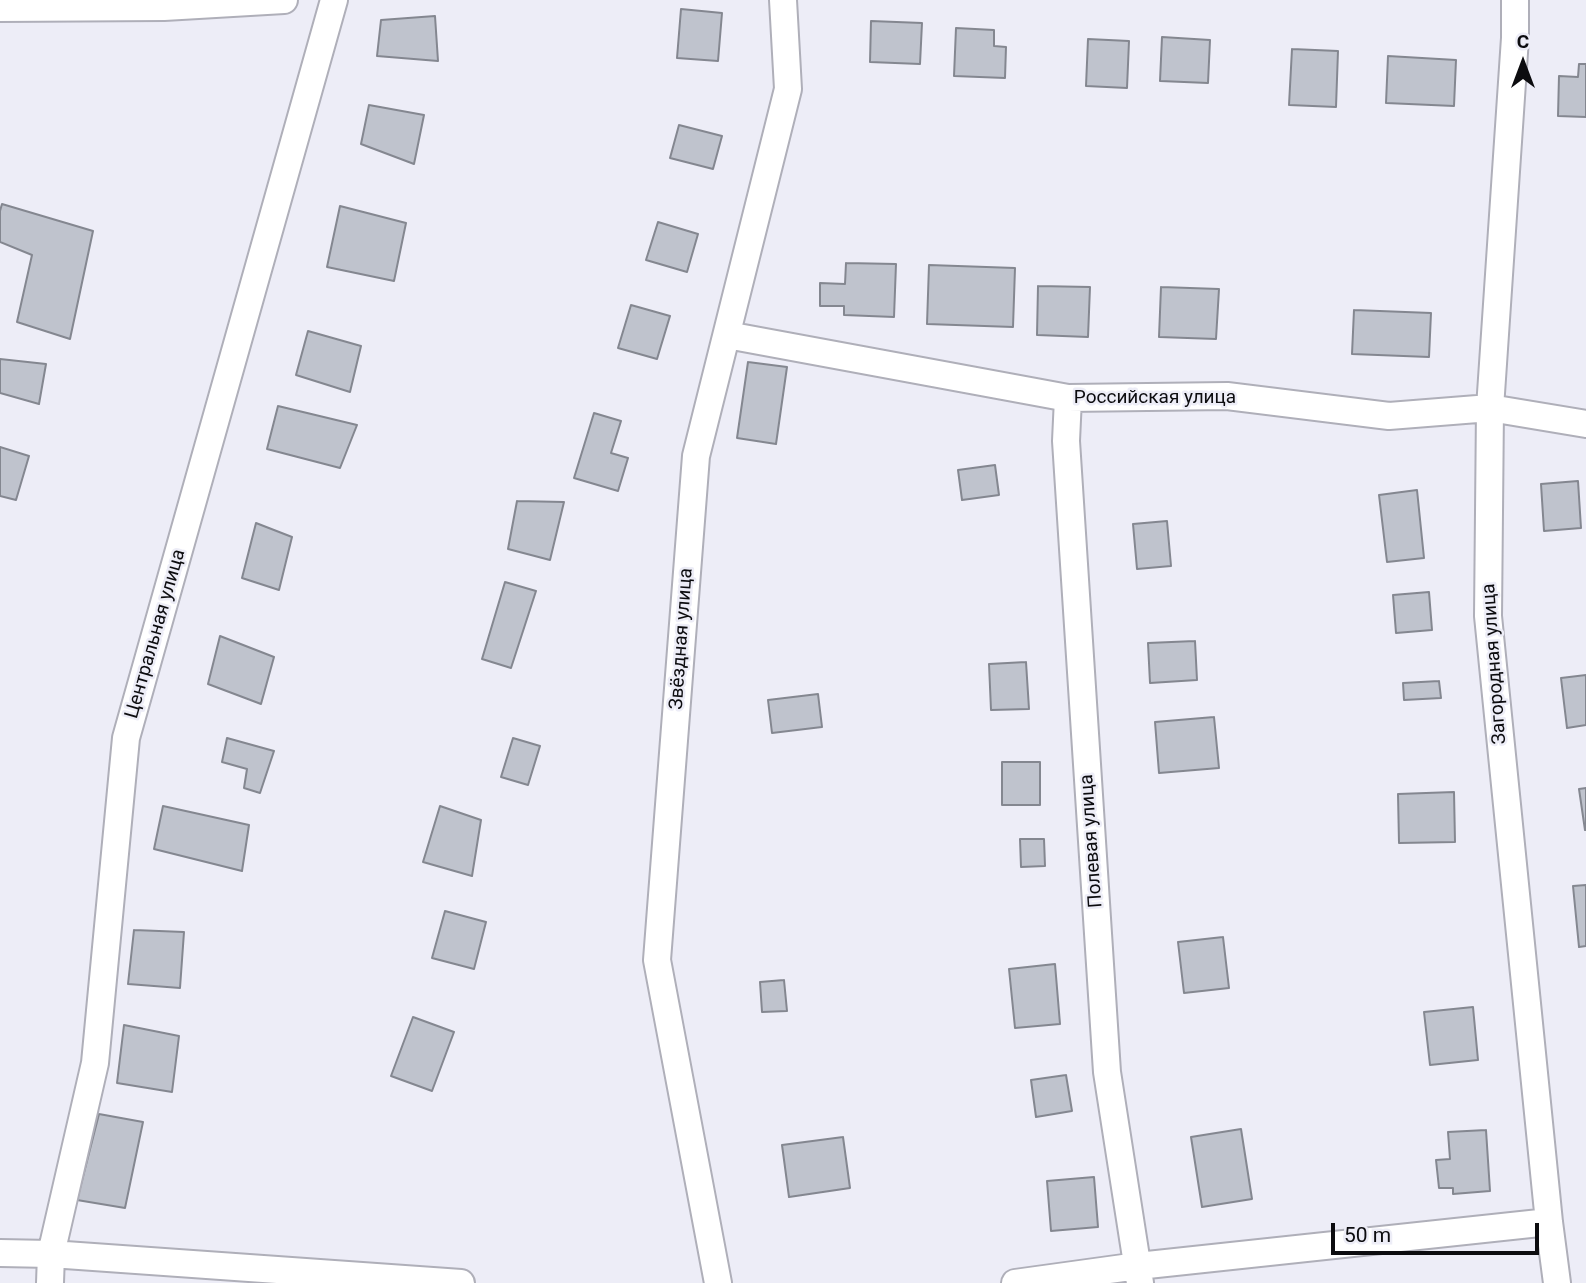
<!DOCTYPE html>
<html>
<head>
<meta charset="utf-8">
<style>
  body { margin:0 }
  #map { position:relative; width:1586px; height:1283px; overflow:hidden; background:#ededf7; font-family:Roboto,sans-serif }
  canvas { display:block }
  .north { position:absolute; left:1488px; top:28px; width:70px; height:70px; -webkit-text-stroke:5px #ededf7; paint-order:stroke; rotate:0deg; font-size:19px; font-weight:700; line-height:28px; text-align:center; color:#0c0c0f }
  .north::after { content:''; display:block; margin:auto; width:24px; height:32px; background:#0c0c0f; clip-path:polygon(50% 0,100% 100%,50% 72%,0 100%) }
  .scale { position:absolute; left:1331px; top:1223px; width:208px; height:32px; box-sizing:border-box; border:4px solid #0c0c0f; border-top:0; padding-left:9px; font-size:21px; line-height:24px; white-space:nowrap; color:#0c0c0f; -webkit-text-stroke:5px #ededf7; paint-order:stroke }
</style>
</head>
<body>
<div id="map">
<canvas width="1586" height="1283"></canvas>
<div class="north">С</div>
<div class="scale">50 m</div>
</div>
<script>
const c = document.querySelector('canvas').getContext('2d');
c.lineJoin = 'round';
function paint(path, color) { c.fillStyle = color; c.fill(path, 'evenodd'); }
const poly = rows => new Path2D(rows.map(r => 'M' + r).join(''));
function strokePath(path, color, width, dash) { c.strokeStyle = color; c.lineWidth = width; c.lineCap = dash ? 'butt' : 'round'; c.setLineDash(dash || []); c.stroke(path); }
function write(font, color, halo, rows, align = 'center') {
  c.font = font + ' Roboto,sans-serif'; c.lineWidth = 5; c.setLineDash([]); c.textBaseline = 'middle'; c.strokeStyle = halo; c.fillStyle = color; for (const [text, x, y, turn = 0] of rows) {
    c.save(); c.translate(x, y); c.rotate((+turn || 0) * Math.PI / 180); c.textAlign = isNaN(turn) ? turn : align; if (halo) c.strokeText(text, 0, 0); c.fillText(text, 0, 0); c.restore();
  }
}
const building = poly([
  [681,9,722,13,718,61,677,58,681,9],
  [435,16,438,61,377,56,381,20,435,16],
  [871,21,922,23,920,64,870,62,871,21],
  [956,28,994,30,994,46,1006,47,1005,78,954,76,956,28],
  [1162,37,1210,40,1208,83,1160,81,1162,37],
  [1088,39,1129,41,1127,88,1086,86,1088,39],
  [1292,49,1338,51,1336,107,1289,105,1292,49],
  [1388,56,1456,60,1454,106,1386,103,1388,56],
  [1579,64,1586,64,1586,117,1558,116,1559,76,1578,77,1579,64],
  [369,105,424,115,414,164,361,144,369,105],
  [679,125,722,136,713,169,670,158,679,125],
  [2,204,93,231,70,339,17,322,32,255,0,242,0,211,2,204],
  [340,206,406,223,394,281,327,267,340,206],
  [658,222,698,234,687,272,646,260,658,222],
  [846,263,896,264,894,317,844,315,844,306,820,306,820,283,845,284,846,263],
  [929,265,1015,268,1013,327,927,324,929,265],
  [1038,286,1090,287,1088,337,1037,335,1038,286],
  [1161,287,1219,289,1216,339,1159,337,1161,287],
  [631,305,670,316,657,359,618,348,631,305],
  [1354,310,1431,313,1429,357,1352,354,1354,310],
  [308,331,361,346,350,392,296,375,308,331],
  [0,359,46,364,39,404,0,393,0,359],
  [748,362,787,367,776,444,737,438,748,362],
  [278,406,357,425,340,468,267,449,278,406],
  [594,413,621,421,611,453,628,458,618,491,574,478,594,413],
  [0,447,29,456,16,500,0,496,0,447],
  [995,465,999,495,962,500,958,470,995,465],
  [1578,481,1581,528,1544,531,1541,484,1578,481],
  [1417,490,1424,558,1387,562,1379,495,1417,490],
  [517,501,564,502,550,560,508,549,517,501],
  [1167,521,1171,566,1137,569,1133,524,1167,521],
  [256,523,292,537,279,590,242,578,256,523],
  [505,582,536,591,511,668,482,659,505,582],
  [1429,592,1432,630,1396,633,1393,595,1429,592],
  [220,636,274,657,261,704,208,684,220,636],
  [1195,641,1197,680,1150,683,1148,643,1195,641],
  [1026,662,1029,709,991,710,989,664,1026,662],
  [1586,675,1586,725,1567,728,1561,678,1586,675],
  [1439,681,1441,698,1404,700,1403,683,1439,681],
  [818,694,822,727,772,733,768,700,818,694],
  [1214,717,1219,768,1159,773,1155,722,1214,717],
  [227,738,274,751,260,793,244,788,247,769,222,762,227,738],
  [513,738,540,746,528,785,501,777,513,738],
  [1002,762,1040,762,1040,805,1002,805,1002,762],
  [1586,788,1586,830,1585,830,1579,789,1586,788],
  [1454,792,1455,842,1399,843,1398,794,1454,792],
  [163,806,249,825,242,871,154,849,163,806],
  [440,806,481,820,472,876,423,862,440,806],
  [1020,839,1044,839,1045,866,1021,867,1020,839],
  [1586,885,1586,946,1579,947,1573,886,1586,885],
  [445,911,486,922,474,969,432,958,445,911],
  [134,930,184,932,180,988,128,984,134,930],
  [1223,937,1229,988,1184,993,1178,942,1223,937],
  [1055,964,1060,1024,1015,1028,1009,969,1055,964],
  [784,980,787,1011,762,1012,760,982,784,980],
  [1473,1007,1478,1060,1430,1065,1424,1012,1473,1007],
  [413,1017,454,1032,432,1091,391,1076,413,1017],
  [124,1025,179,1036,172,1092,117,1083,124,1025],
  [1066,1075,1072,1111,1036,1117,1031,1080,1066,1075],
  [99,1114,143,1122,125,1208,77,1200,99,1114],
  [1241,1129,1252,1199,1202,1207,1191,1137,1241,1129],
  [1486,1130,1490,1191,1453,1194,1453,1188,1439,1188,1436,1160,1450,1159,1448,1132,1486,1130],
  [843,1137,850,1188,789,1197,782,1145,843,1137],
  [1094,1177,1098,1227,1051,1231,1047,1181,1094,1177]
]);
paint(building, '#bfc3cd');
strokePath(building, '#848790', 2);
const minor = poly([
  [1515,0,1515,38,1490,408,1488,616,1549,1222,1557,1283],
  [0,8,164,7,284,0],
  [727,335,1068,398,1227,396,1389,416,1490,408,1586,424],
  [1068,398,1066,441,1107,1072,1140,1283],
  [0,1253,51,1254,461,1283],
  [50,1283,51,1254,95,1063,126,738,334,0],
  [718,1283,657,960,696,456,788,89,783,0],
  [1015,1283,1138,1266,1549,1222]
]);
strokePath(minor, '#afafb9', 30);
strokePath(minor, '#fff', 26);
write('19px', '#0c0c0f', '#ededf7', [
  ["Российская улица",1155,398],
  ["Центральная улица",156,634,-74],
  ["Звёздная улица",682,639,-86],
  ["Загородная улица",1495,664,-94],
  ["Полевая улица",1092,841,-94]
]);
</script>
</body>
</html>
